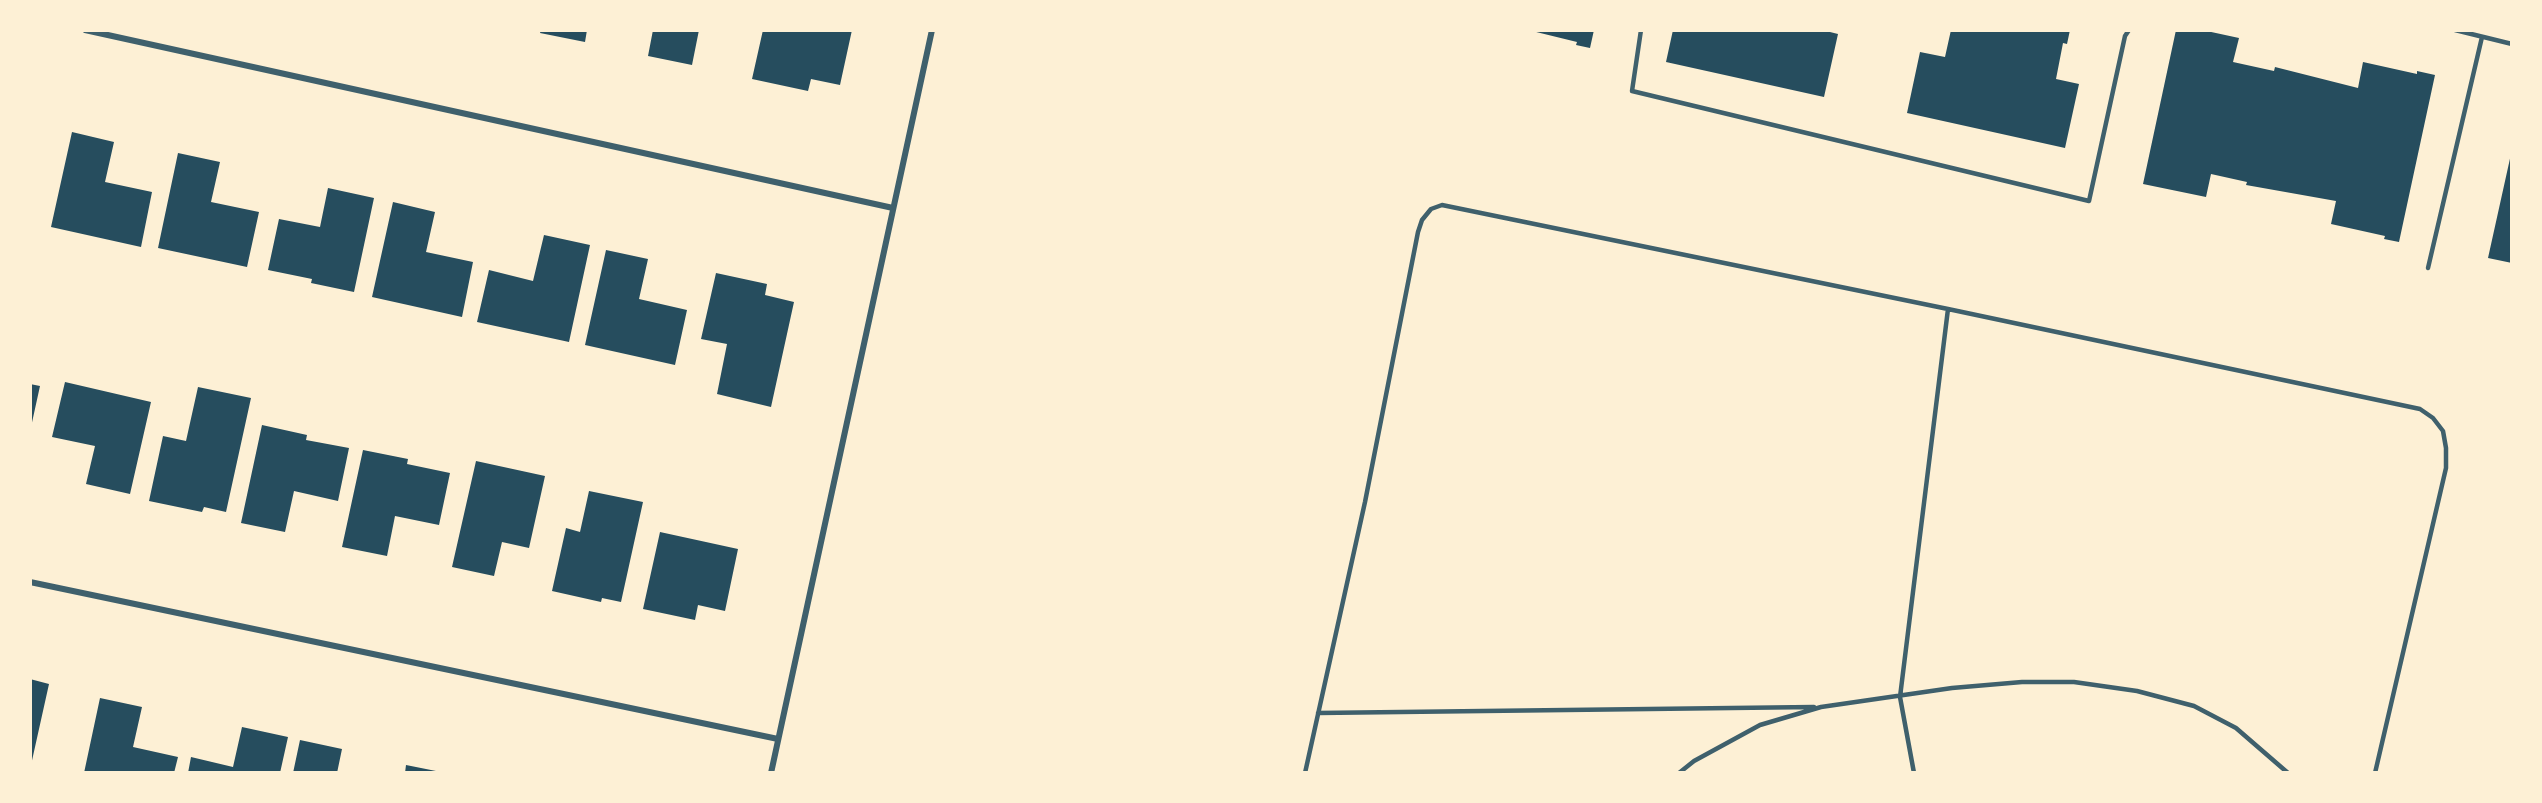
<!DOCTYPE html>
<html>
<head>
<meta charset="utf-8">
<style>
  body { margin:0 }
  #map { position:relative; width:2542px; height:803px; overflow:hidden; background:#fdf0d5; font-family:"DejaVu Sans",sans-serif }
  canvas { display:block }
  .frame { position:absolute; inset:0; border:32px solid #fdf0d5; pointer-events:none }
</style>
</head>
<body>
<div id="map">
<canvas width="2542" height="803"></canvas>
<div class="frame"></div>
</div>
<script>
const c = document.querySelector('canvas').getContext('2d');
c.lineJoin = 'round';
function paint(path, color) { c.fillStyle = color; c.fill(path, 'evenodd'); }
const poly = rows => new Path2D(rows.map(r => 'M' + r).join(''));
function strokePath(path, color, width, dash) { c.strokeStyle = color; c.lineWidth = width; c.lineCap = dash ? 'butt' : 'round'; c.setLineDash(dash || []); c.stroke(path); }
paint(poly([
  [541,30,587,30,585,42,540,33],
  [653,30,699,30,692,65,648,56],
  [763,30,852,30,840,85,811,79,808,91,752,79],
  [1528,30,1594,30,1590,48,1576,45,1577,42],
  [1673,30,1822,30,1838,34,1824,97,1666,62],
  [1951,30,2070,30,2067,44,2063,43,2056,79,2079,84,2065,148,1907,113,1920,52,1945,57],
  [2176,30,2202,30,2239,38,2233,62,2274,71,2275,67,2358,88,2363,62,2417,74,2417,71,2435,75,2399,242,2384,239,2385,236,2331,224,2336,201,2246,185,2247,182,2211,174,2206,197,2143,184],
  [72,132,114,142,105,182,152,192,141,247,51,227],
  [178,153,220,162,211,202,259,212,247,267,158,248],
  [2511,154,2512,154,2512,263,2488,258],
  [328,188,374,198,354,292,311,283,312,279,268,270,279,219,320,227],
  [393,202,435,212,426,252,473,262,462,317,372,297],
  [544,235,590,245,569,342,477,322,489,270,533,281],
  [606,250,648,259,639,299,687,310,675,365,585,345],
  [716,273,767,284,765,295,794,302,771,407,717,394,727,344,701,339],
  [65,382,151,402,130,494,86,484,95,446,52,437],
  [30,384,40,386,31,427,30,427],
  [198,387,251,398,226,512,204,507,202,512,149,501,163,436,186,441],
  [262,425,307,435,306,440,349,448,338,501,294,491,285,532,241,523],
  [363,450,408,459,407,464,450,473,439,525,395,516,387,556,342,547],
  [476,461,545,476,529,548,502,542,494,576,452,567],
  [589,491,643,502,621,602,602,598,601,602,552,591,566,528,580,532],
  [660,532,738,549,725,611,698,605,695,620,643,609],
  [30,679,49,684,31,765,30,765],
  [100,698,142,707,133,747,178,757,174,773,84,773],
  [242,727,288,737,280,773,188,773,191,757,233,767],
  [300,740,342,749,337,773,293,773],
  [406,765,441,772,441,773,405,773]
]), '#264d5e');
strokePath(poly([
  [1641,30,1632,91,2089,201,2125,36,2129,30],
  [2455,30,2512,44],
  [2428,268,2482,37],
  [1318,713,1814,707],
  [1305,773,1365,502,1418,232,1422,220,1431,209,1442,205,1948,309,2420,409,2433,418,2443,431,2446,448,2446,468,2375,773],
  [1679,773,1694,761,1760,725,1821,707,1952,688,2022,682,2074,682,2137,691,2194,706,2236,728,2288,773],
  [1914,773,1900,697,1948,309]
]), '#3f606c', 4.5);
strokePath(poly([
  [85,30,893,208],
  [30,582,778,739],
  [771,773,932,30]
]), '#3f606c', 6);
</script>
</body>
</html>
